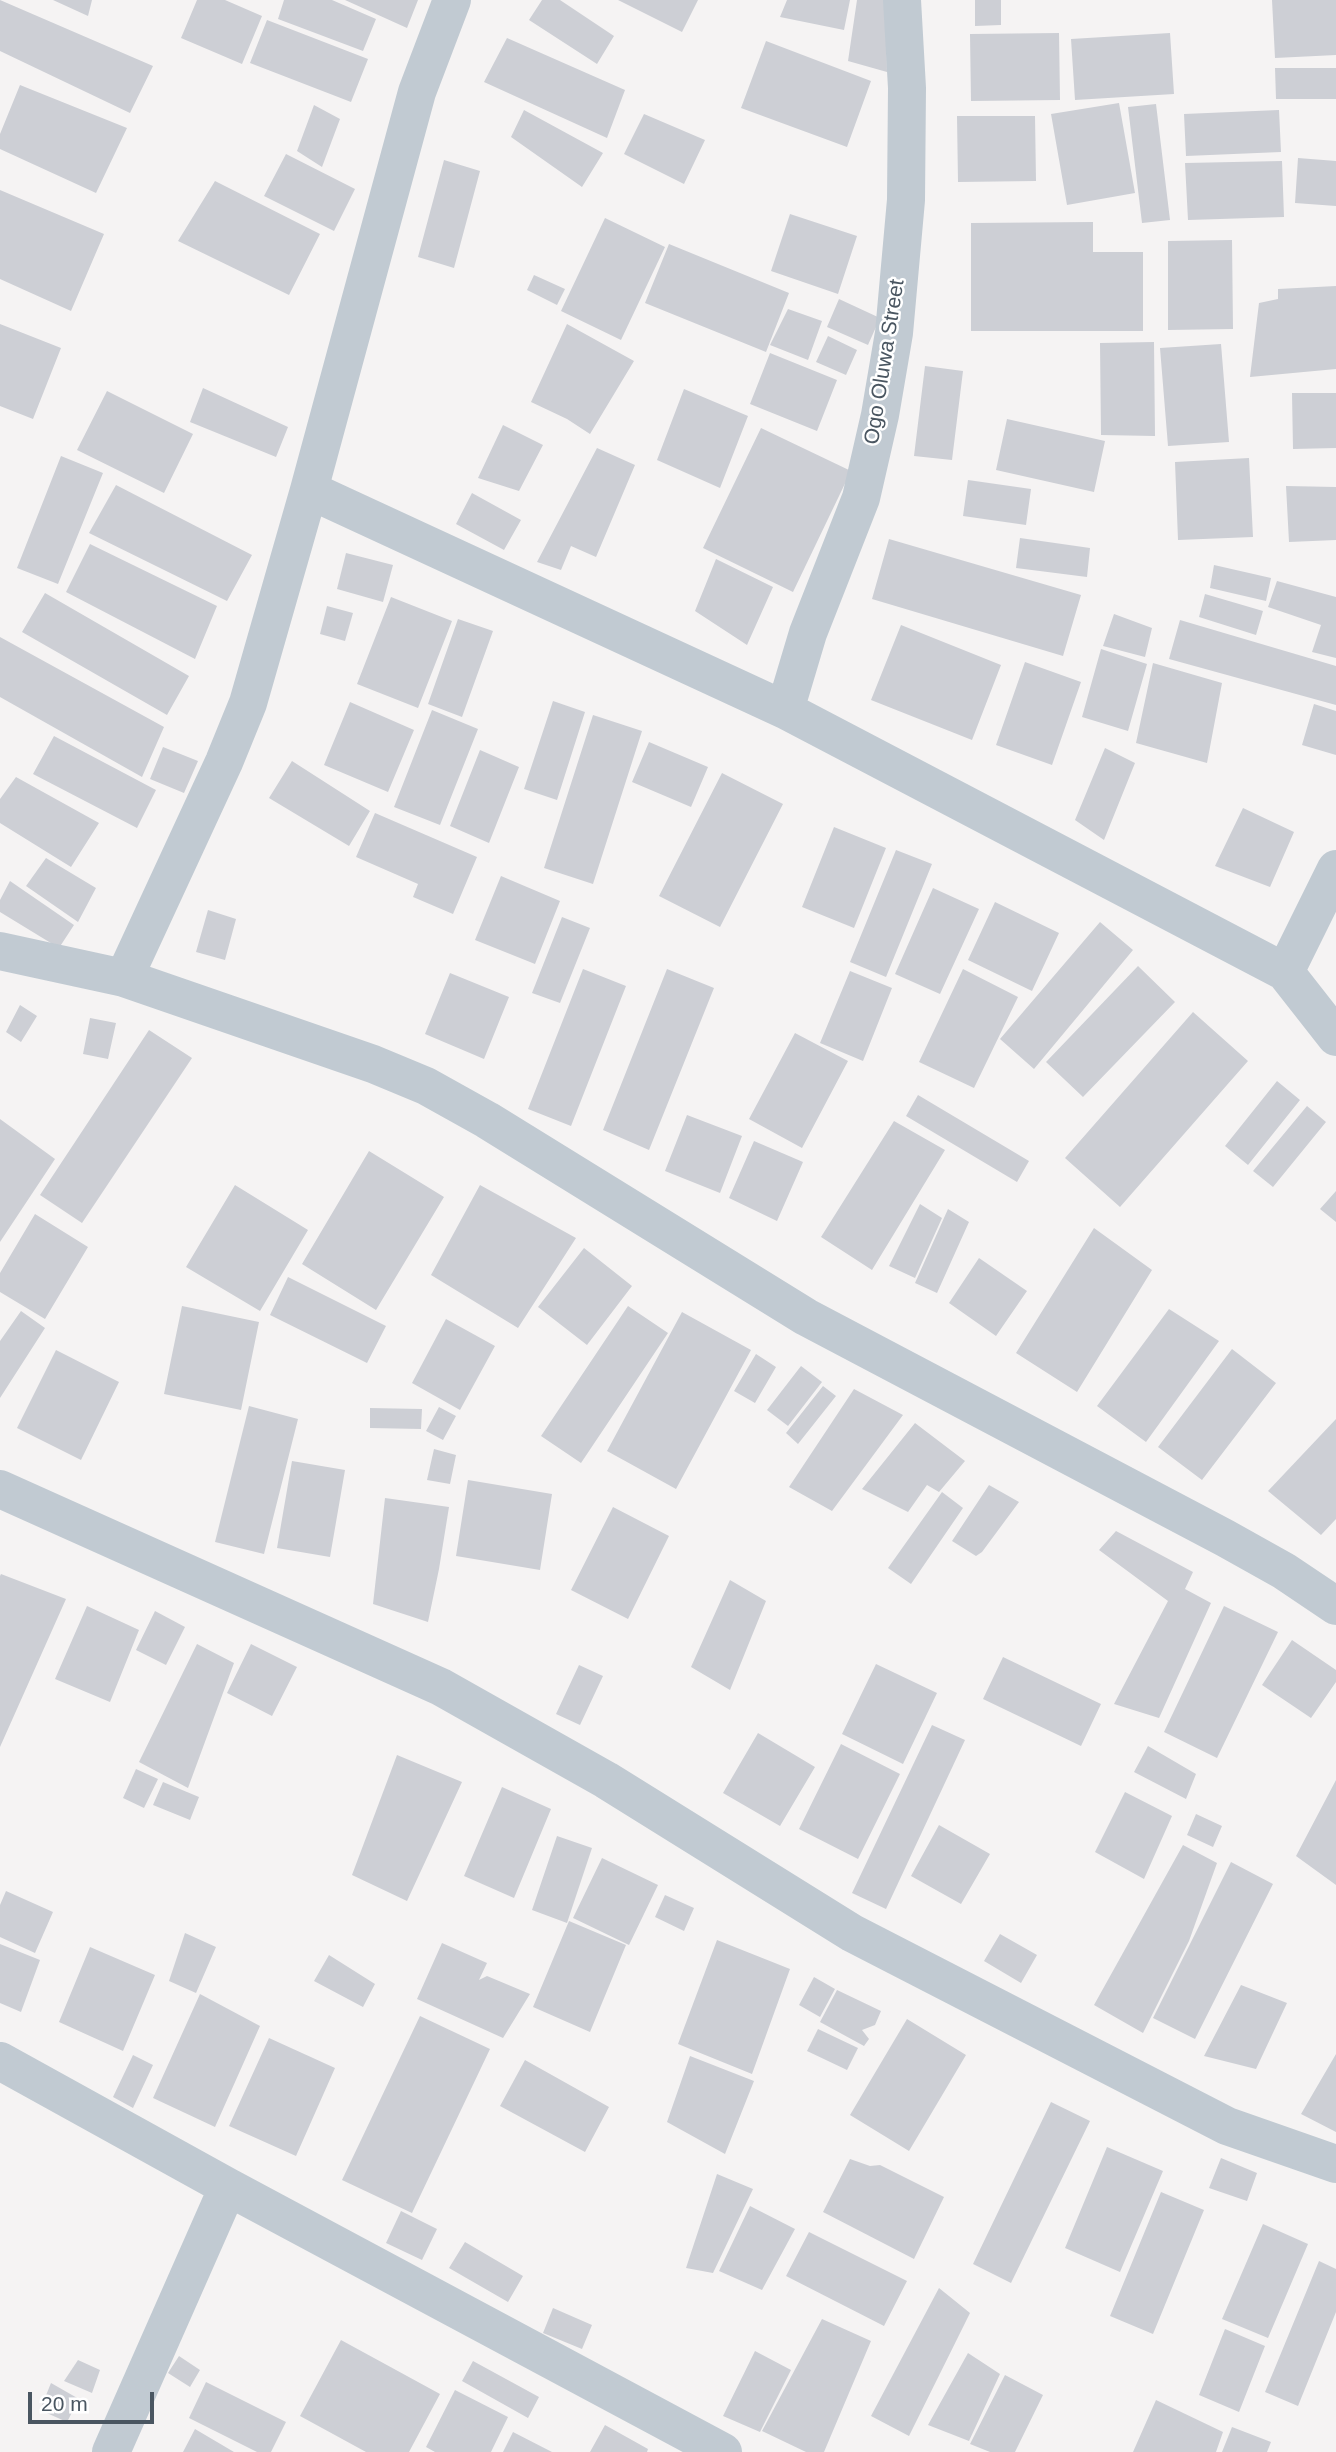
<!DOCTYPE html>
<html>
<head>
<meta charset="utf-8">
<style>
  body { margin:0 }
  #map { position:relative; width:1336px; height:2452px; overflow:hidden; background:#f5f3f3; font-family:Arial,sans-serif }
  canvas { display:block }
  .scale { position:absolute; left:28px; top:2392px; width:126px; height:32px; box-sizing:border-box; border:4px solid #4a5661; border-top:0; padding-left:9px; font-size:21px; line-height:24px; white-space:nowrap; color:#4a5661; -webkit-text-stroke:5px #fff; paint-order:stroke }
</style>
</head>
<body>
<div id="map">
<canvas width="1336" height="2452"></canvas>
<div class="scale">20 m</div>
</div>
<script>
const c = document.querySelector('canvas').getContext('2d');
c.lineJoin = 'round';
function paint(path, color) { c.fillStyle = color; c.fill(path, 'evenodd'); }
const poly = rows => new Path2D(rows.map(r => 'M' + r).join(''));
function strokePath(path, color, width, dash) { c.strokeStyle = color; c.lineWidth = width; c.lineCap = dash ? 'butt' : 'round'; c.setLineDash(dash || []); c.stroke(path); }
function write(font, color, halo, rows, align = 'center') {
  c.font = font + ' Arial,sans-serif'; c.lineWidth = 5; c.setLineDash([]); c.textBaseline = 'middle'; c.strokeStyle = halo; c.fillStyle = color; for (const [text, x, y, turn = 0] of rows) {
    c.save(); c.translate(x, y); c.rotate((+turn || 0) * Math.PI / 180); c.textAlign = isNaN(turn) ? turn : align; if (halo) c.strokeText(text, 0, 0); c.fillText(text, 0, 0); c.restore();
  }
}
paint(poly([
  [0,0,153,66,130,113,0,51],
  [53,0,92,0,88,16],
  [197,0,225,0,262,16,242,64,181,38],
  [284,0,332,0,376,19,363,51,278,19],
  [345,0,418,0,407,28],
  [542,0,560,0,614,36,597,64,529,20],
  [618,0,698,0,682,32],
  [787,0,850,0,844,30,780,17],
  [857,0,886,0,887,72,848,61],
  [975,0,1001,0,1001,25,975,26],
  [1272,0,1336,0,1336,55,1275,58],
  [267,20,368,59,351,102,250,63],
  [1059,33,1060,100,971,101,970,34],
  [1170,33,1174,94,1075,100,1071,39],
  [507,38,625,90,607,138,484,82],
  [766,41,871,81,847,147,741,108],
  [1275,68,1336,68,1336,99,1276,99],
  [20,85,127,128,96,193,0,149,0,134],
  [1119,103,1135,193,1067,205,1051,114],
  [1156,104,1170,220,1142,223,1128,107],
  [314,105,340,119,322,167,297,151],
  [524,110,603,153,582,187,511,137],
  [1279,110,1281,152,1186,156,1184,114],
  [644,114,705,140,684,184,624,154],
  [957,116,1035,116,1036,181,958,182],
  [286,154,355,189,334,231,264,196],
  [1298,158,1336,161,1336,206,1295,203],
  [444,160,480,171,454,268,418,257],
  [1282,161,1284,217,1188,220,1185,163],
  [215,181,320,234,289,295,178,241],
  [0,190,104,234,71,311,0,279],
  [790,214,857,236,838,294,771,271],
  [605,218,665,247,621,340,561,311],
  [1093,222,1093,252,1143,252,1143,331,971,331,971,223],
  [1232,240,1233,329,1168,330,1168,241],
  [669,244,789,293,766,352,645,303],
  [534,275,565,289,557,305,527,290],
  [1336,286,1336,369,1250,377,1259,303,1278,299,1278,289],
  [839,299,880,318,868,345,827,327],
  [788,309,822,321,808,360,770,345],
  [0,324,61,348,33,419,0,406],
  [567,324,634,361,590,434,567,419,531,402],
  [828,336,857,350,846,375,816,362],
  [1154,342,1155,436,1101,435,1100,343],
  [1221,344,1229,442,1168,446,1160,348],
  [770,353,837,380,817,431,750,404],
  [925,366,963,371,952,460,914,456],
  [203,388,288,427,276,457,190,422],
  [684,389,748,416,720,488,657,460],
  [107,391,193,434,164,493,77,450],
  [1292,393,1336,393,1336,448,1293,449],
  [1007,419,1105,441,1094,492,996,470],
  [503,425,543,445,519,491,478,478],
  [761,428,851,471,793,592,703,548],
  [597,448,635,465,596,557,571,546,561,570,537,562],
  [61,456,103,473,58,584,17,568],
  [1249,458,1253,537,1178,540,1175,462],
  [968,480,1031,489,1026,525,963,516],
  [116,485,252,555,227,601,89,533],
  [1286,486,1336,487,1336,540,1289,542],
  [472,493,521,520,504,550,456,524],
  [1020,538,1090,548,1087,577,1016,568],
  [889,539,1081,595,1063,656,872,599],
  [90,544,217,606,195,659,66,592],
  [346,553,393,565,383,602,337,589],
  [716,559,773,587,747,645,695,611],
  [1214,565,1271,578,1266,601,1210,588],
  [1277,581,1336,597,1336,658,1312,652,1321,625,1268,607],
  [45,593,189,676,167,715,22,632],
  [1205,594,1263,611,1256,635,1199,617],
  [391,597,452,621,418,708,357,684],
  [327,606,353,613,345,641,320,634],
  [1114,614,1152,628,1145,657,1103,646],
  [458,619,493,631,462,717,428,704],
  [1180,620,1336,666,1336,705,1169,659],
  [901,625,1001,665,972,740,871,700],
  [0,637,164,727,142,777,0,697],
  [1101,649,1147,664,1128,731,1082,717],
  [1025,662,1081,682,1052,765,996,745],
  [1153,663,1222,683,1207,763,1136,743],
  [553,701,585,712,557,800,524,789],
  [350,702,414,730,388,792,324,765],
  [1314,704,1336,711,1336,755,1302,745],
  [432,710,478,729,440,825,394,807],
  [593,715,642,731,593,884,544,868],
  [54,736,156,790,137,828,33,774],
  [649,742,708,767,691,807,632,782],
  [163,747,198,761,184,793,150,779],
  [1105,748,1135,763,1104,840,1075,820],
  [480,750,519,767,489,843,450,826],
  [292,761,370,811,349,846,269,798],
  [722,773,783,804,720,927,659,896],
  [16,777,99,823,71,867,0,823,0,799],
  [1243,808,1294,832,1270,887,1215,866],
  [375,813,477,857,453,914,413,897,418,884,356,857],
  [834,827,886,848,854,928,802,907],
  [896,850,932,864,886,977,850,962],
  [46,858,96,888,78,922,26,886],
  [501,876,560,901,535,964,475,940],
  [10,881,74,925,59,948,0,912,0,900],
  [933,888,979,909,940,994,895,974],
  [995,902,1059,933,1032,991,968,960],
  [208,910,236,919,225,960,196,952],
  [562,917,590,928,560,1003,532,993],
  [1100,922,1133,950,1034,1069,1000,1039],
  [1138,966,1175,1002,1083,1097,1046,1062],
  [583,969,626,986,571,1126,528,1109],
  [667,969,714,988,649,1150,603,1130],
  [963,969,1018,997,974,1088,919,1062],
  [850,971,892,988,863,1061,820,1043],
  [450,973,509,997,484,1059,425,1034],
  [20,1005,37,1016,21,1042,6,1032],
  [1193,1012,1248,1061,1120,1207,1065,1158],
  [90,1018,116,1023,108,1059,83,1054],
  [149,1030,192,1058,82,1223,40,1195],
  [795,1033,848,1061,802,1148,749,1119],
  [1277,1081,1300,1100,1248,1165,1225,1146],
  [918,1095,1029,1161,1017,1182,906,1116],
  [1307,1106,1326,1122,1273,1187,1253,1171],
  [687,1115,742,1136,720,1193,665,1171],
  [0,1119,55,1159,0,1242],
  [894,1121,945,1150,872,1270,821,1237],
  [754,1141,803,1162,777,1221,729,1198],
  [369,1151,444,1197,376,1310,302,1264],
  [235,1185,308,1230,260,1311,186,1267],
  [480,1185,576,1238,518,1328,431,1275],
  [1336,1191,1336,1222,1320,1209],
  [920,1204,942,1218,915,1278,889,1266],
  [948,1209,969,1222,937,1293,915,1283],
  [35,1214,88,1247,45,1319,0,1292,0,1273],
  [1094,1228,1152,1270,1077,1392,1016,1353],
  [584,1248,632,1286,587,1345,538,1307],
  [979,1258,1027,1291,996,1336,949,1303],
  [288,1277,386,1326,367,1363,270,1315],
  [182,1306,259,1322,241,1410,164,1394],
  [628,1306,668,1333,581,1463,541,1436],
  [1169,1309,1219,1341,1146,1442,1097,1406],
  [21,1311,45,1328,0,1398,0,1341],
  [682,1312,751,1350,676,1489,607,1451],
  [446,1319,495,1346,460,1410,412,1383],
  [1232,1349,1276,1383,1202,1480,1158,1447],
  [56,1350,119,1382,81,1460,17,1428],
  [756,1354,776,1367,755,1403,734,1391],
  [801,1366,822,1382,788,1426,767,1410],
  [823,1386,836,1396,798,1444,786,1433],
  [854,1389,903,1415,832,1511,789,1487],
  [249,1406,298,1419,264,1554,215,1542],
  [439,1407,456,1416,443,1440,426,1431],
  [370,1408,422,1409,421,1429,370,1428],
  [1336,1419,1336,1519,1321,1535,1268,1491],
  [915,1423,965,1461,939,1492,927,1485,908,1512,862,1489],
  [434,1449,456,1455,450,1484,427,1480],
  [292,1461,345,1470,330,1557,277,1548],
  [468,1480,552,1494,540,1570,456,1556],
  [989,1485,1019,1502,982,1552,976,1556,952,1541],
  [942,1492,963,1508,911,1584,888,1568],
  [385,1498,449,1507,439,1569,428,1622,373,1604],
  [613,1507,669,1536,628,1619,571,1590],
  [1116,1531,1193,1572,1185,1589,1211,1603,1159,1718,1114,1704,1168,1601,1099,1550],
  [1,1574,66,1599,0,1747,0,1576],
  [730,1580,766,1601,730,1690,691,1667],
  [87,1606,139,1630,110,1702,55,1679],
  [1224,1606,1278,1632,1217,1758,1164,1732],
  [155,1611,185,1627,166,1665,136,1650],
  [1292,1640,1336,1670,1336,1682,1311,1718,1262,1685],
  [197,1644,234,1663,188,1788,139,1762],
  [251,1644,297,1667,272,1716,227,1693],
  [1003,1657,1101,1704,1081,1746,983,1699],
  [876,1664,937,1693,903,1764,842,1734],
  [579,1665,603,1676,580,1725,556,1714],
  [932,1725,965,1740,886,1909,852,1893],
  [758,1733,815,1767,780,1826,723,1793],
  [841,1744,900,1774,858,1859,799,1829],
  [1148,1746,1196,1774,1186,1799,1134,1772],
  [397,1755,462,1782,407,1901,352,1875],
  [136,1769,158,1779,144,1808,123,1798],
  [1336,1780,1336,1885,1296,1856],
  [163,1782,199,1797,190,1820,153,1805],
  [502,1787,551,1809,514,1898,464,1876],
  [1125,1792,1172,1816,1144,1879,1095,1852],
  [1196,1814,1222,1826,1213,1847,1187,1835],
  [939,1825,990,1854,961,1904,911,1876],
  [557,1836,592,1848,567,1923,532,1910],
  [1183,1845,1217,1863,1189,1941,1143,2033,1094,2005],
  [602,1858,658,1885,629,1945,573,1918],
  [1231,1862,1273,1884,1195,2039,1153,2018],
  [6,1891,53,1912,35,1953,0,1937,0,1905],
  [665,1895,694,1908,684,1931,655,1917],
  [569,1921,626,1945,590,2032,533,2007],
  [185,1933,216,1947,196,1993,169,1981],
  [1000,1934,1037,1955,1021,1983,984,1961],
  [717,1940,790,1969,752,2074,678,2044],
  [442,1943,487,1963,479,1980,487,1976,530,1994,503,2038,417,1999],
  [0,1944,40,1960,21,2012,0,2003],
  [90,1947,155,1975,123,2051,59,2022],
  [329,1955,375,1984,363,2007,314,1981],
  [814,1977,835,1989,820,2017,799,2005],
  [1241,1985,1287,2003,1256,2069,1204,2056],
  [837,1990,881,2011,875,2025,862,2030,869,2039,864,2046,820,2022],
  [200,1994,260,2026,215,2127,153,2098],
  [420,2016,490,2049,412,2213,342,2180],
  [907,2019,966,2055,909,2151,850,2115],
  [818,2029,858,2048,847,2070,807,2051],
  [269,2038,335,2068,296,2156,229,2126],
  [1336,2054,1336,2132,1301,2114],
  [133,2055,153,2065,133,2108,113,2097],
  [690,2056,754,2081,725,2154,667,2122],
  [525,2060,609,2107,585,2152,500,2106],
  [1051,2102,1090,2121,1011,2283,973,2264],
  [1107,2147,1163,2171,1120,2272,1065,2248],
  [1221,2158,1257,2173,1247,2201,1209,2188],
  [850,2159,870,2166,880,2165,944,2197,914,2259,823,2212],
  [717,2174,753,2189,713,2273,686,2268],
  [1161,2192,1204,2210,1153,2334,1110,2316],
  [750,2206,795,2229,762,2290,719,2271],
  [401,2211,437,2229,422,2260,386,2243],
  [1263,2224,1308,2244,1268,2338,1222,2319],
  [809,2232,907,2281,884,2326,786,2276],
  [465,2242,523,2276,508,2302,449,2268],
  [1319,2261,1336,2269,1336,2312,1298,2406,1265,2392],
  [939,2288,970,2313,909,2436,871,2416],
  [553,2308,592,2325,582,2349,543,2333],
  [822,2319,871,2341,824,2452,806,2452,762,2431],
  [1225,2329,1265,2346,1239,2412,1199,2395],
  [341,2340,440,2394,409,2452,366,2452,300,2416],
  [755,2351,791,2370,760,2432,723,2416],
  [968,2353,1000,2374,969,2441,928,2425],
  [179,2356,200,2370,190,2387,168,2373],
  [78,2360,100,2370,92,2393,64,2381],
  [473,2361,539,2397,528,2418,462,2381],
  [1005,2375,1043,2395,1015,2452,990,2452,970,2444],
  [206,2382,286,2422,271,2452,257,2452,189,2418],
  [51,2383,79,2399,67,2422,40,2410],
  [455,2390,508,2417,491,2452,435,2452,426,2447],
  [1156,2400,1223,2432,1216,2452,1133,2452],
  [605,2425,648,2449,647,2452,590,2452],
  [1232,2427,1271,2442,1267,2452,1222,2452],
  [195,2429,234,2452,183,2452],
  [513,2432,552,2452,503,2452]
]), '#cdcfd5');
strokePath(poly([
  [309,490,785,710,1285,972,1336,1037],
  [785,710,808,633,861,498,880,415,894,333,906,200,907,88,902,0],
  [0,951,124,978,373,1064,426,1086,487,1120,806,1317,1225,1538,1284,1571,1336,1606],
  [1285,972,1336,869],
  [124,978,224,762,248,703,309,490,417,92,452,0],
  [0,1489,441,1687,606,1780,852,1933,1227,2126,1336,2164],
  [0,2061,228,2187,723,2452],
  [111,2452,228,2187]
]), '#c1cad2', 38);
write('21px', '#4a5661', '#fff', [
  ["Ogo Oluwa Street",885,362,-81]
]);
</script>
</body>
</html>
